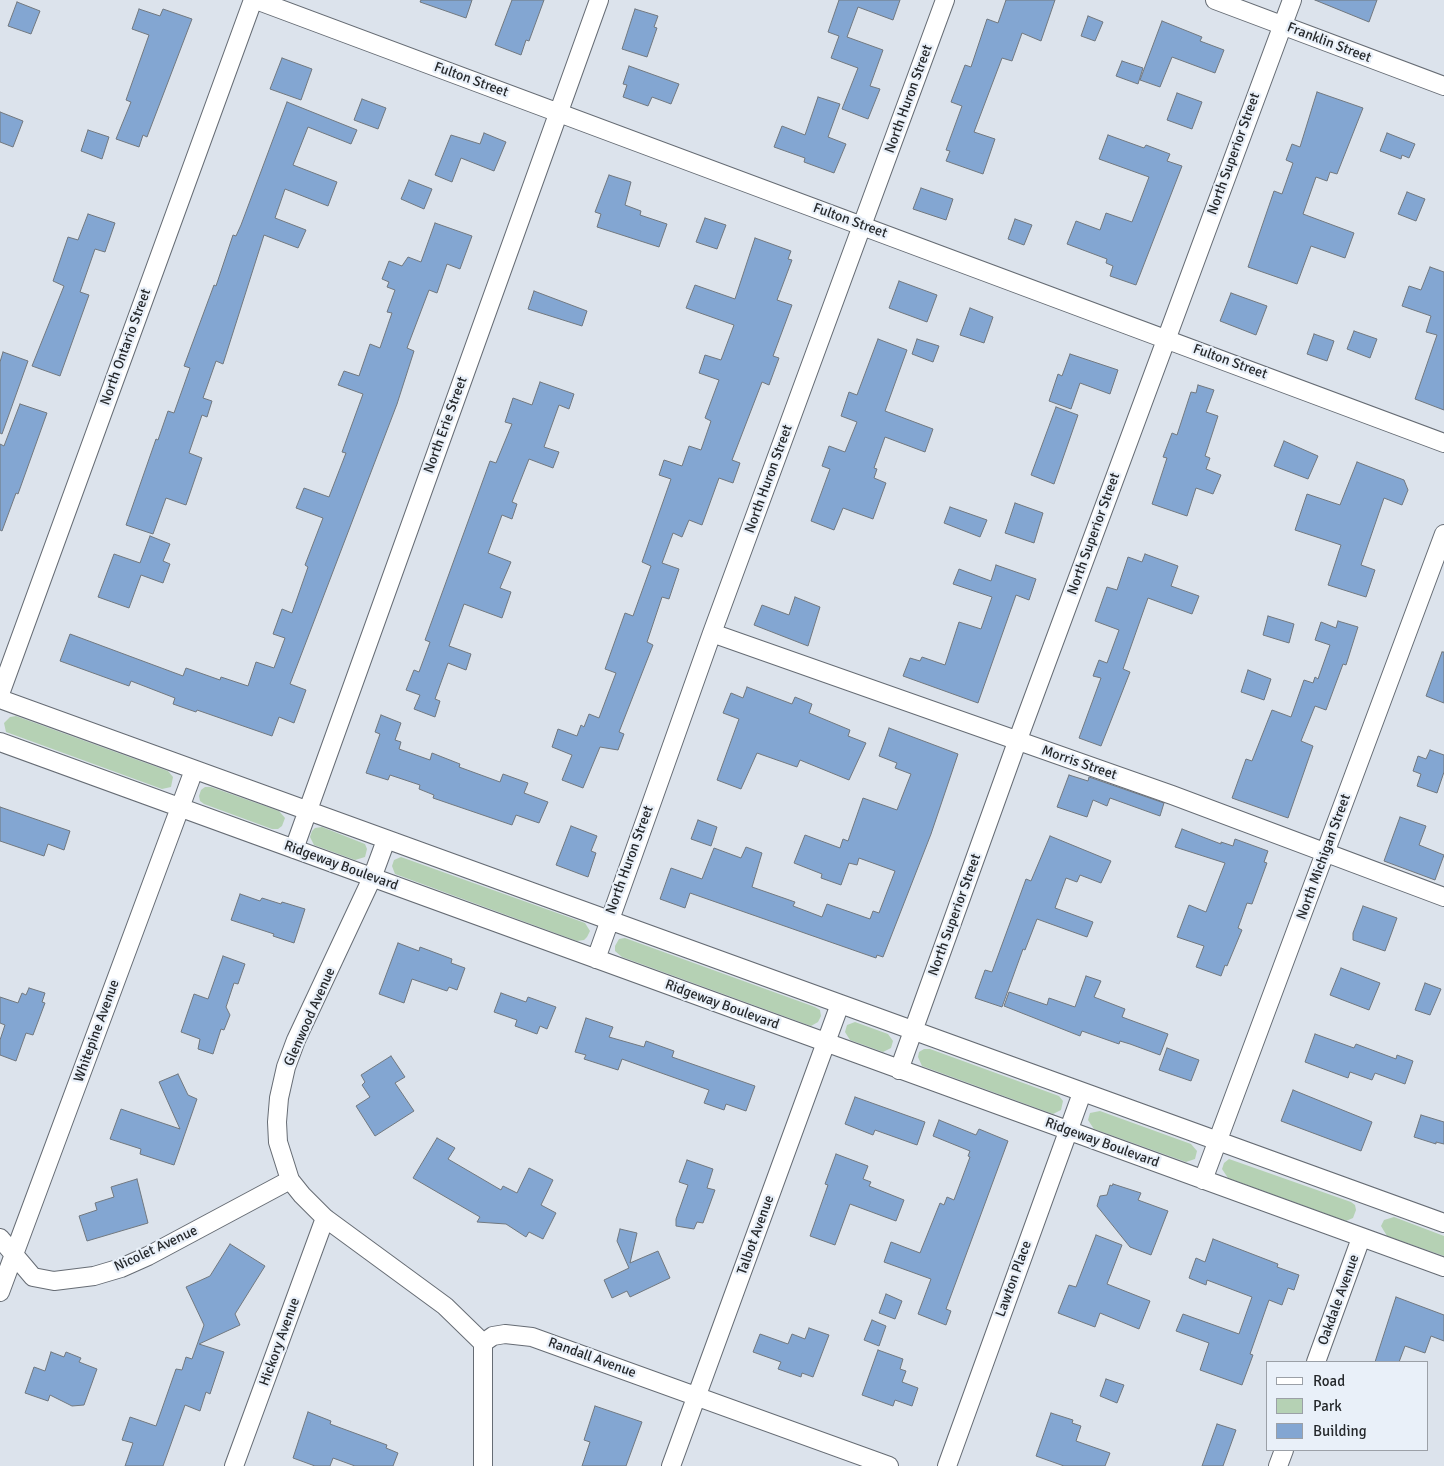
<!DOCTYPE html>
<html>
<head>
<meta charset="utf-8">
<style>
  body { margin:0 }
  #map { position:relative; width:1444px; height:1466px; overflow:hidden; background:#dce3ec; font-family:Signika,sans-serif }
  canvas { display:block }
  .legend { position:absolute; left:1266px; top:1361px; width:162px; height:90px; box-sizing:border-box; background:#e9f0f9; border:1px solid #9ba0a7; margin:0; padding:6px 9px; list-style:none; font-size:15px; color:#25282b }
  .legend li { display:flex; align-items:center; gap:10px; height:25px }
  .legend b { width:25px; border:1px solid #9ba0a7 }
</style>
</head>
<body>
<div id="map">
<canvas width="1444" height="1466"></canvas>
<ul class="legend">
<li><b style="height:6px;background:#fff"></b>Road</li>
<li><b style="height:14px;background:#b5d1b4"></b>Park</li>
<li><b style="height:14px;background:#83a6d2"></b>Building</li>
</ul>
</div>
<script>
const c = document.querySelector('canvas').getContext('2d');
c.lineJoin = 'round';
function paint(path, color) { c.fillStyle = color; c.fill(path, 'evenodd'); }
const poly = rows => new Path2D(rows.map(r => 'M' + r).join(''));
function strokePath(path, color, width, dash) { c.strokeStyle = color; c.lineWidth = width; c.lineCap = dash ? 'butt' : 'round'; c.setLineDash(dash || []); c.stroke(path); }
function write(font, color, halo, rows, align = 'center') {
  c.font = font + ' Signika,sans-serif'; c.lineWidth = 4.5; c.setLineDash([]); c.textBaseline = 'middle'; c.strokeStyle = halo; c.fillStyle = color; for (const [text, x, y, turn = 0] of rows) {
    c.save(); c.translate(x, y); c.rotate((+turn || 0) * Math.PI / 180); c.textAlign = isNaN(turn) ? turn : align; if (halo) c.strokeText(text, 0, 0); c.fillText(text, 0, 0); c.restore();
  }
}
paint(poly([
  [16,716,168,771,173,777,171,787,162,789,6,732,4,723,10,717],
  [205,787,211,787,279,811,285,818,282,826,278,829,272,829,204,804,200,801,199,796,201,790],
  [322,827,365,844,367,849,365,857,355,860,314,845,310,837,312,831,315,828],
  [401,857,585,923,590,931,587,937,584,940,577,941,395,874,392,866,394,860],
  [625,938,815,1007,820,1010,821,1016,818,1022,811,1026,622,957,615,951,615,946,619,939],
  [855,1022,888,1034,893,1041,891,1048,883,1052,850,1040,845,1032,847,1025],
  [924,1049,930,1049,1059,1096,1063,1101,1061,1110,1053,1114,922,1066,918,1057,919,1052],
  [1100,1111,1191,1144,1197,1151,1195,1159,1186,1162,1094,1129,1088,1120,1090,1113],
  [1229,1159,1351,1202,1355,1205,1356,1210,1353,1218,1346,1221,1228,1178,1222,1169,1224,1163],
  [1394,1217,1444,1236,1444,1256,1387,1236,1381,1226,1384,1220]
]), '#b5d1b4');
const building = poly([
  [421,0,472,0,466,18,420,2,421,0],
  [512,0,544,0,529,41,526,40,521,55,495,45,512,0],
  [839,0,900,0,893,20,858,7,847,37,883,50,870,86,880,89,868,119,842,109,858,68,831,58,839,36,828,32,839,0],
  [1006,0,1055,0,1041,41,1022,33,1012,61,1002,58,974,132,995,139,983,174,946,161,950,151,946,150,962,106,951,102,965,65,971,67,987,19,998,23,1006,0],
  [1315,0,1377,0,1369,22,1315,0],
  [17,2,40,11,31,34,8,26,17,2],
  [139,9,160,16,163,9,192,19,147,137,143,135,139,147,116,139,131,102,126,100,149,35,132,29,139,9],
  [635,9,658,16,654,27,657,28,647,57,622,49,635,9],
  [1088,16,1103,22,1095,41,1081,36,1088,16],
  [1162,21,1202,37,1200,41,1224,50,1215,73,1172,57,1160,87,1140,80,1162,21],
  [282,58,312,69,301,100,270,89,282,58],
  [1122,61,1143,68,1138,84,1116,76,1122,61],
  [629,66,679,84,671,104,652,97,648,106,623,97,627,85,623,84,629,66],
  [1317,92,1363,108,1337,174,1330,172,1327,181,1316,177,1303,214,1354,233,1345,258,1311,246,1297,284,1248,267,1274,191,1282,194,1293,163,1286,160,1292,144,1300,147,1317,92],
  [1177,93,1202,102,1192,129,1167,120,1177,93],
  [818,97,840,104,828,137,846,144,834,173,804,162,805,158,774,147,782,126,805,135,818,97],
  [362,99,386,108,378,129,354,120,362,99],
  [287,102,357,130,351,144,308,127,293,165,337,182,328,206,285,189,275,218,306,230,298,248,264,235,223,364,216,361,203,398,212,401,207,417,202,415,189,453,202,458,186,505,166,498,153,534,126,525,156,439,158,440,168,411,174,413,190,368,184,366,214,285,216,286,233,235,236,236,241,225,287,102],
  [0,112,23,121,13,147,0,142,0,112],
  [88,130,109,137,102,159,81,151,88,130],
  [484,133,506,142,494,171,461,158,452,182,435,175,451,135,480,144,484,133],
  [1387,133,1415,144,1409,158,1402,155,1401,159,1380,151,1387,133],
  [1108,135,1144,148,1146,145,1170,154,1167,161,1182,166,1136,285,1110,276,1113,266,1106,263,1107,259,1067,244,1076,221,1100,230,1106,213,1132,222,1149,177,1099,159,1108,135],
  [609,175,631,182,625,205,641,211,640,215,667,224,659,247,597,227,601,214,595,212,609,175],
  [409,180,432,189,424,209,401,199,409,180],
  [921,188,953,199,946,220,913,209,921,188],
  [1407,192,1425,199,1416,221,1398,214,1407,192],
  [88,214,115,223,105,252,95,249,80,292,89,295,60,376,32,366,64,286,53,281,68,237,78,240,88,214],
  [705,218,726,225,717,249,696,242,705,218],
  [1015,219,1032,225,1024,245,1008,239,1015,219],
  [435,223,472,236,460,269,447,264,437,293,429,290,407,348,414,351,397,404,290,684,306,690,294,723,279,717,272,736,197,710,196,712,173,704,175,698,131,681,129,686,60,661,70,634,183,676,186,668,220,680,221,677,248,686,256,662,274,668,285,638,273,634,282,609,292,613,308,567,305,565,323,518,296,508,304,488,329,497,346,453,342,452,363,394,338,385,344,371,359,376,370,344,380,348,392,313,387,312,395,290,387,287,389,282,382,279,389,261,402,266,408,257,421,262,435,223],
  [755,238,791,251,788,259,792,260,777,300,792,305,773,356,779,358,769,385,762,382,732,460,740,463,733,483,719,478,702,525,689,520,682,537,673,533,662,563,679,569,669,599,662,597,647,642,653,645,619,732,624,734,618,750,600,747,583,788,562,780,572,755,552,747,558,729,577,736,581,725,584,727,589,714,599,718,616,673,605,669,625,613,633,616,651,566,642,562,671,479,659,475,664,460,682,466,689,446,701,450,711,421,705,418,719,380,699,373,705,355,721,360,734,325,686,308,695,285,735,299,755,238],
  [1430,267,1444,272,1444,410,1415,399,1437,335,1426,332,1431,316,1402,306,1409,286,1421,290,1430,267],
  [899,281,937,295,927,322,889,308,899,281],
  [534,291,587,311,582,326,528,309,534,291],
  [1231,293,1267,306,1256,335,1220,321,1231,293],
  [970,308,993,317,984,343,960,335,970,308],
  [1354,331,1377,339,1370,358,1347,349,1354,331],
  [1314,334,1334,341,1327,361,1307,354,1314,334],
  [878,339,907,350,885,411,933,429,925,452,885,437,874,468,877,469,874,478,886,483,873,519,843,508,834,530,811,521,830,469,822,466,829,446,845,452,857,422,841,416,849,392,857,395,878,339],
  [917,339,939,346,933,362,912,354,917,339],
  [3,352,28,361,2,434,0,433,0,362,3,352],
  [1070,354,1118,370,1110,394,1080,383,1071,409,1049,401,1058,374,1062,376,1070,354],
  [540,382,574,394,569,409,559,405,544,447,559,452,553,468,529,459,512,502,517,504,512,519,502,515,488,553,511,562,500,588,511,592,502,618,464,604,449,646,471,654,466,670,448,663,435,699,440,701,435,717,414,709,420,695,406,690,414,670,419,672,430,642,425,640,490,461,496,463,512,424,505,422,513,398,532,405,540,382],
  [1198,385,1214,390,1206,412,1218,416,1205,456,1210,458,1206,469,1221,475,1213,494,1196,488,1187,516,1152,504,1167,458,1163,457,1172,433,1177,435,1191,392,1196,393,1198,385],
  [20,404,47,413,18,494,16,493,2,531,0,530,0,444,4,446,20,404],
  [1056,407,1078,415,1054,484,1031,475,1056,407],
  [1284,441,1318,456,1308,479,1274,466,1284,441],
  [1357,462,1404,480,1408,490,1402,505,1384,498,1361,565,1375,570,1366,597,1328,585,1341,545,1295,530,1307,494,1340,505,1357,462],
  [1015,503,1043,513,1034,543,1005,533,1015,503],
  [950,507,987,520,980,537,944,523,950,507],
  [150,536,170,544,163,561,170,564,163,583,141,575,129,608,98,597,114,554,140,563,150,536],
  [1145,554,1178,566,1171,586,1199,596,1192,614,1148,598,1123,669,1130,672,1101,746,1079,738,1101,678,1093,676,1099,660,1107,663,1119,630,1095,621,1107,587,1117,590,1128,557,1142,562,1145,554],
  [996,565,1036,579,1029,600,1016,595,978,703,903,676,910,658,920,661,922,657,945,665,959,622,981,629,992,597,953,584,959,569,991,581,996,565],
  [795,597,820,607,808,646,754,625,762,605,789,615,795,597],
  [1268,616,1294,624,1289,643,1263,635,1268,616],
  [1338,621,1358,627,1346,665,1343,664,1326,710,1315,706,1301,741,1313,746,1288,818,1232,798,1246,759,1252,761,1272,710,1291,717,1304,680,1313,683,1315,677,1318,679,1330,645,1315,640,1321,622,1336,628,1338,621],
  [1442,652,1444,652,1444,703,1426,696,1442,652],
  [1248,670,1271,679,1264,700,1241,692,1248,670],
  [747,687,792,704,795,697,812,704,809,713,850,730,848,736,866,743,849,780,800,760,797,767,757,753,741,789,717,780,739,719,723,713,731,693,743,698,747,687],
  [381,715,401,723,395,740,401,742,399,749,430,760,432,753,460,764,459,767,500,782,503,774,528,783,524,793,548,802,539,823,516,815,512,825,433,798,434,795,419,789,420,785,390,775,388,780,366,773,380,734,375,732,381,715],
  [889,728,958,754,931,834,883,957,877,955,876,958,690,893,685,908,660,899,671,868,702,879,714,848,741,858,746,847,762,853,752,887,795,902,793,906,822,917,827,904,870,919,873,911,879,913,895,871,859,858,857,865,849,863,841,885,821,878,822,874,794,863,805,835,840,848,843,839,848,841,863,798,897,810,911,774,895,768,897,763,879,756,889,728],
  [1430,750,1444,755,1444,772,1437,793,1417,786,1421,774,1413,771,1418,756,1426,759,1430,750],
  [1069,775,1088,781,1089,777,1164,803,1160,816,1110,798,1107,806,1093,800,1087,817,1057,807,1069,775],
  [0,807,70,831,64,850,48,844,44,856,0,841,0,807],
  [1400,817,1426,826,1419,845,1444,855,1435,880,1384,861,1400,817],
  [698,820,717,827,711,846,691,839,698,820],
  [571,826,597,836,591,851,596,853,588,877,556,865,571,826],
  [1182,829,1221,844,1221,842,1233,846,1235,839,1268,851,1264,862,1267,863,1252,904,1247,903,1238,928,1242,930,1227,966,1225,965,1221,976,1196,967,1204,946,1177,937,1189,905,1206,912,1225,863,1175,847,1182,829],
  [1050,836,1111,861,1101,883,1080,875,1077,882,1066,878,1055,908,1093,922,1087,937,1037,919,1025,950,1023,949,1002,1007,975,998,985,970,992,972,1026,879,1031,881,1050,836],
  [240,894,260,901,262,898,281,904,282,902,305,909,294,943,273,936,274,934,231,920,240,894],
  [1363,906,1397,918,1385,951,1353,940,1353,933,1363,906],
  [398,943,419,951,420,947,452,959,451,963,465,968,457,990,449,987,447,991,412,979,404,1003,379,994,398,943],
  [223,956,245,964,238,984,234,983,226,1007,230,1015,224,1030,221,1029,213,1054,198,1049,200,1039,181,1032,194,994,208,999,223,956],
  [1341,968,1380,983,1369,1010,1330,995,1341,968],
  [1086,976,1101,981,1094,997,1125,1009,1122,1017,1168,1034,1160,1055,1130,1044,1120,1041,1119,1044,1082,1031,1080,1036,1004,1006,1009,992,1047,1005,1049,998,1075,1007,1086,976],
  [1425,983,1441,989,1430,1015,1415,1010,1425,983],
  [29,988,45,993,42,1002,45,1003,33,1035,26,1033,16,1061,0,1055,0,1040,5,1025,0,1023,0,997,18,1003,22,993,26,995,29,988],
  [501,993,526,1002,528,997,556,1007,547,1029,540,1026,537,1034,515,1026,517,1020,494,1012,501,993],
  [586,1018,613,1027,609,1037,644,1047,646,1041,674,1051,672,1057,755,1086,746,1111,726,1104,724,1110,704,1103,709,1090,622,1059,618,1070,584,1059,586,1055,575,1052,586,1018],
  [1315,1034,1354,1048,1356,1044,1396,1059,1397,1055,1413,1061,1405,1084,1375,1073,1372,1080,1350,1072,1348,1078,1305,1062,1315,1034],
  [1167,1048,1199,1060,1191,1081,1159,1070,1167,1048],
  [391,1056,405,1077,395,1083,414,1111,375,1136,356,1106,370,1097,362,1085,365,1082,361,1075,391,1056],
  [178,1074,188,1095,197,1099,174,1165,140,1154,141,1149,110,1139,121,1109,180,1129,159,1082,178,1074],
  [1293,1090,1372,1122,1361,1151,1281,1121,1293,1090],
  [855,1097,925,1122,917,1145,875,1130,873,1135,845,1124,855,1097],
  [1421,1115,1444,1122,1444,1144,1436,1142,1436,1144,1414,1137,1421,1115],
  [939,1120,976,1135,979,1129,1008,1141,946,1309,951,1311,946,1325,918,1314,931,1279,884,1262,891,1242,920,1253,940,1203,944,1205,947,1197,954,1200,970,1157,968,1156,970,1151,933,1136,939,1120],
  [437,1138,455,1148,448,1159,501,1190,503,1186,517,1193,529,1168,553,1180,541,1205,556,1213,543,1239,529,1232,526,1237,506,1224,477,1222,480,1217,413,1178,437,1138],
  [836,1154,868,1166,863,1179,871,1182,869,1186,904,1200,896,1221,850,1204,835,1245,810,1236,828,1185,825,1184,836,1154],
  [687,1160,713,1169,707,1188,715,1190,703,1223,697,1222,694,1229,676,1226,676,1219,688,1185,679,1182,687,1160],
  [137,1179,148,1223,87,1241,79,1216,97,1210,95,1203,114,1197,111,1187,137,1179],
  [1113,1184,1141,1193,1138,1200,1168,1211,1151,1255,1130,1247,1097,1206,1100,1196,1107,1195,1110,1185,1112,1186,1113,1184],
  [620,1229,637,1233,630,1263,658,1251,670,1278,630,1297,627,1291,612,1298,604,1280,629,1268,617,1241,620,1229],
  [1096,1235,1122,1245,1107,1284,1150,1301,1139,1329,1100,1313,1095,1327,1058,1313,1069,1285,1076,1287,1096,1235],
  [1213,1239,1278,1264,1277,1267,1299,1275,1294,1290,1288,1288,1282,1305,1269,1300,1250,1354,1253,1355,1242,1385,1200,1370,1209,1343,1176,1331,1183,1314,1239,1334,1252,1297,1207,1280,1206,1285,1189,1278,1196,1258,1205,1262,1213,1239],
  [230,1244,265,1266,235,1314,240,1325,199,1344,224,1352,210,1394,206,1392,200,1411,185,1405,163,1466,125,1466,133,1443,122,1440,130,1417,156,1426,176,1369,182,1370,186,1357,192,1359,204,1325,186,1287,210,1276,230,1244],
  [886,1294,902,1301,895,1319,879,1313,886,1294],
  [1396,1297,1444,1315,1444,1341,1431,1336,1425,1353,1405,1346,1399,1362,1375,1362,1396,1297],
  [872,1320,886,1326,879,1346,864,1340,872,1320],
  [809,1328,829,1335,813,1377,802,1373,801,1377,778,1369,781,1362,753,1352,760,1334,788,1344,792,1334,805,1339,809,1328],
  [878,1350,903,1359,900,1369,906,1371,902,1382,918,1388,912,1406,895,1400,893,1406,862,1395,878,1350],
  [51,1352,64,1357,66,1352,81,1358,79,1362,97,1369,84,1405,72,1406,50,1395,48,1401,25,1393,34,1367,45,1371,51,1352],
  [1106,1379,1124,1385,1117,1403,1100,1396,1106,1379],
  [595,1406,642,1422,626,1466,582,1466,590,1442,584,1440,595,1406],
  [308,1412,331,1421,330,1424,387,1445,386,1448,398,1453,393,1466,355,1466,333,1458,330,1466,315,1466,293,1458,308,1412],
  [1051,1413,1073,1420,1072,1423,1081,1426,1076,1441,1110,1453,1105,1466,1064,1466,1036,1456,1051,1413],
  [1217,1424,1236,1430,1223,1466,1202,1466,1217,1424]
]);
paint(building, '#83a6d2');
strokePath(building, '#71787f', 1);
const minor = poly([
  [256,0,1444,443],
  [1215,0,1444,86],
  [712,633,1172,795,1444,897],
  [0,694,253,0],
  [0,699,1444,1223],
  [0,742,1444,1267],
  [386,840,372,878,296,1040,286,1067,279,1098,277,1122,278,1142,290,1180,302,1195,325,1218,445,1306,483,1343,493,1336,505,1334,532,1337,889,1466],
  [294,849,599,0],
  [596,959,712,633,945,0],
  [899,1070,1017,742,1292,0],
  [1203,1180,1444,534],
  [0,1238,33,1277,54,1281,94,1276,121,1268,148,1256,290,1180],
  [0,1292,194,770],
  [483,1343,483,1466],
  [1316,1362,1361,1238],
  [234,1466,325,1218],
  [671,1466,840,1004],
  [947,1466,1082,1093],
  [1278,1466,1284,1450]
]);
strokePath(minor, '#666c74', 20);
strokePath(minor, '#fff', 18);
write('14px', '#25282b', '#e9f0f9', [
  ["Franklin Street",1329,43,21],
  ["Fulton Street",471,80,20],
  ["North Huron Street",909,99,-70],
  ["North Superior Street",1234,154,-70],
  ["Fulton Street",850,221,20],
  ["North Ontario Street",126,347,-70],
  ["Fulton Street",1230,362,20],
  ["North Erie Street",446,425,-70],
  ["North Huron Street",769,479,-70],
  ["North Superior Street",1094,534,-70],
  ["Morris Street",1079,763,19],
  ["North Michigan Street",1324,857,-70],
  ["North Huron Street",630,860,-70],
  ["Ridgeway Boulevard",341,866,20],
  ["North Superior Street",955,915,-70],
  ["Ridgeway Boulevard",722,1005,20],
  ["Glenwood Avenue",310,1017,-66],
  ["Whitepine Avenue",97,1031,-70],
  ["Ridgeway Boulevard",1102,1143,20],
  ["Talbot Avenue",756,1235,-70],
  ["Nicolet Avenue",156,1249,-25],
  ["Lawton Place",1014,1279,-70],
  ["Oakdale Avenue",1339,1300,-70],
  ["Hickory Avenue",280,1342,-70],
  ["Randall Avenue",592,1358,20]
]);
</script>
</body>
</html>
